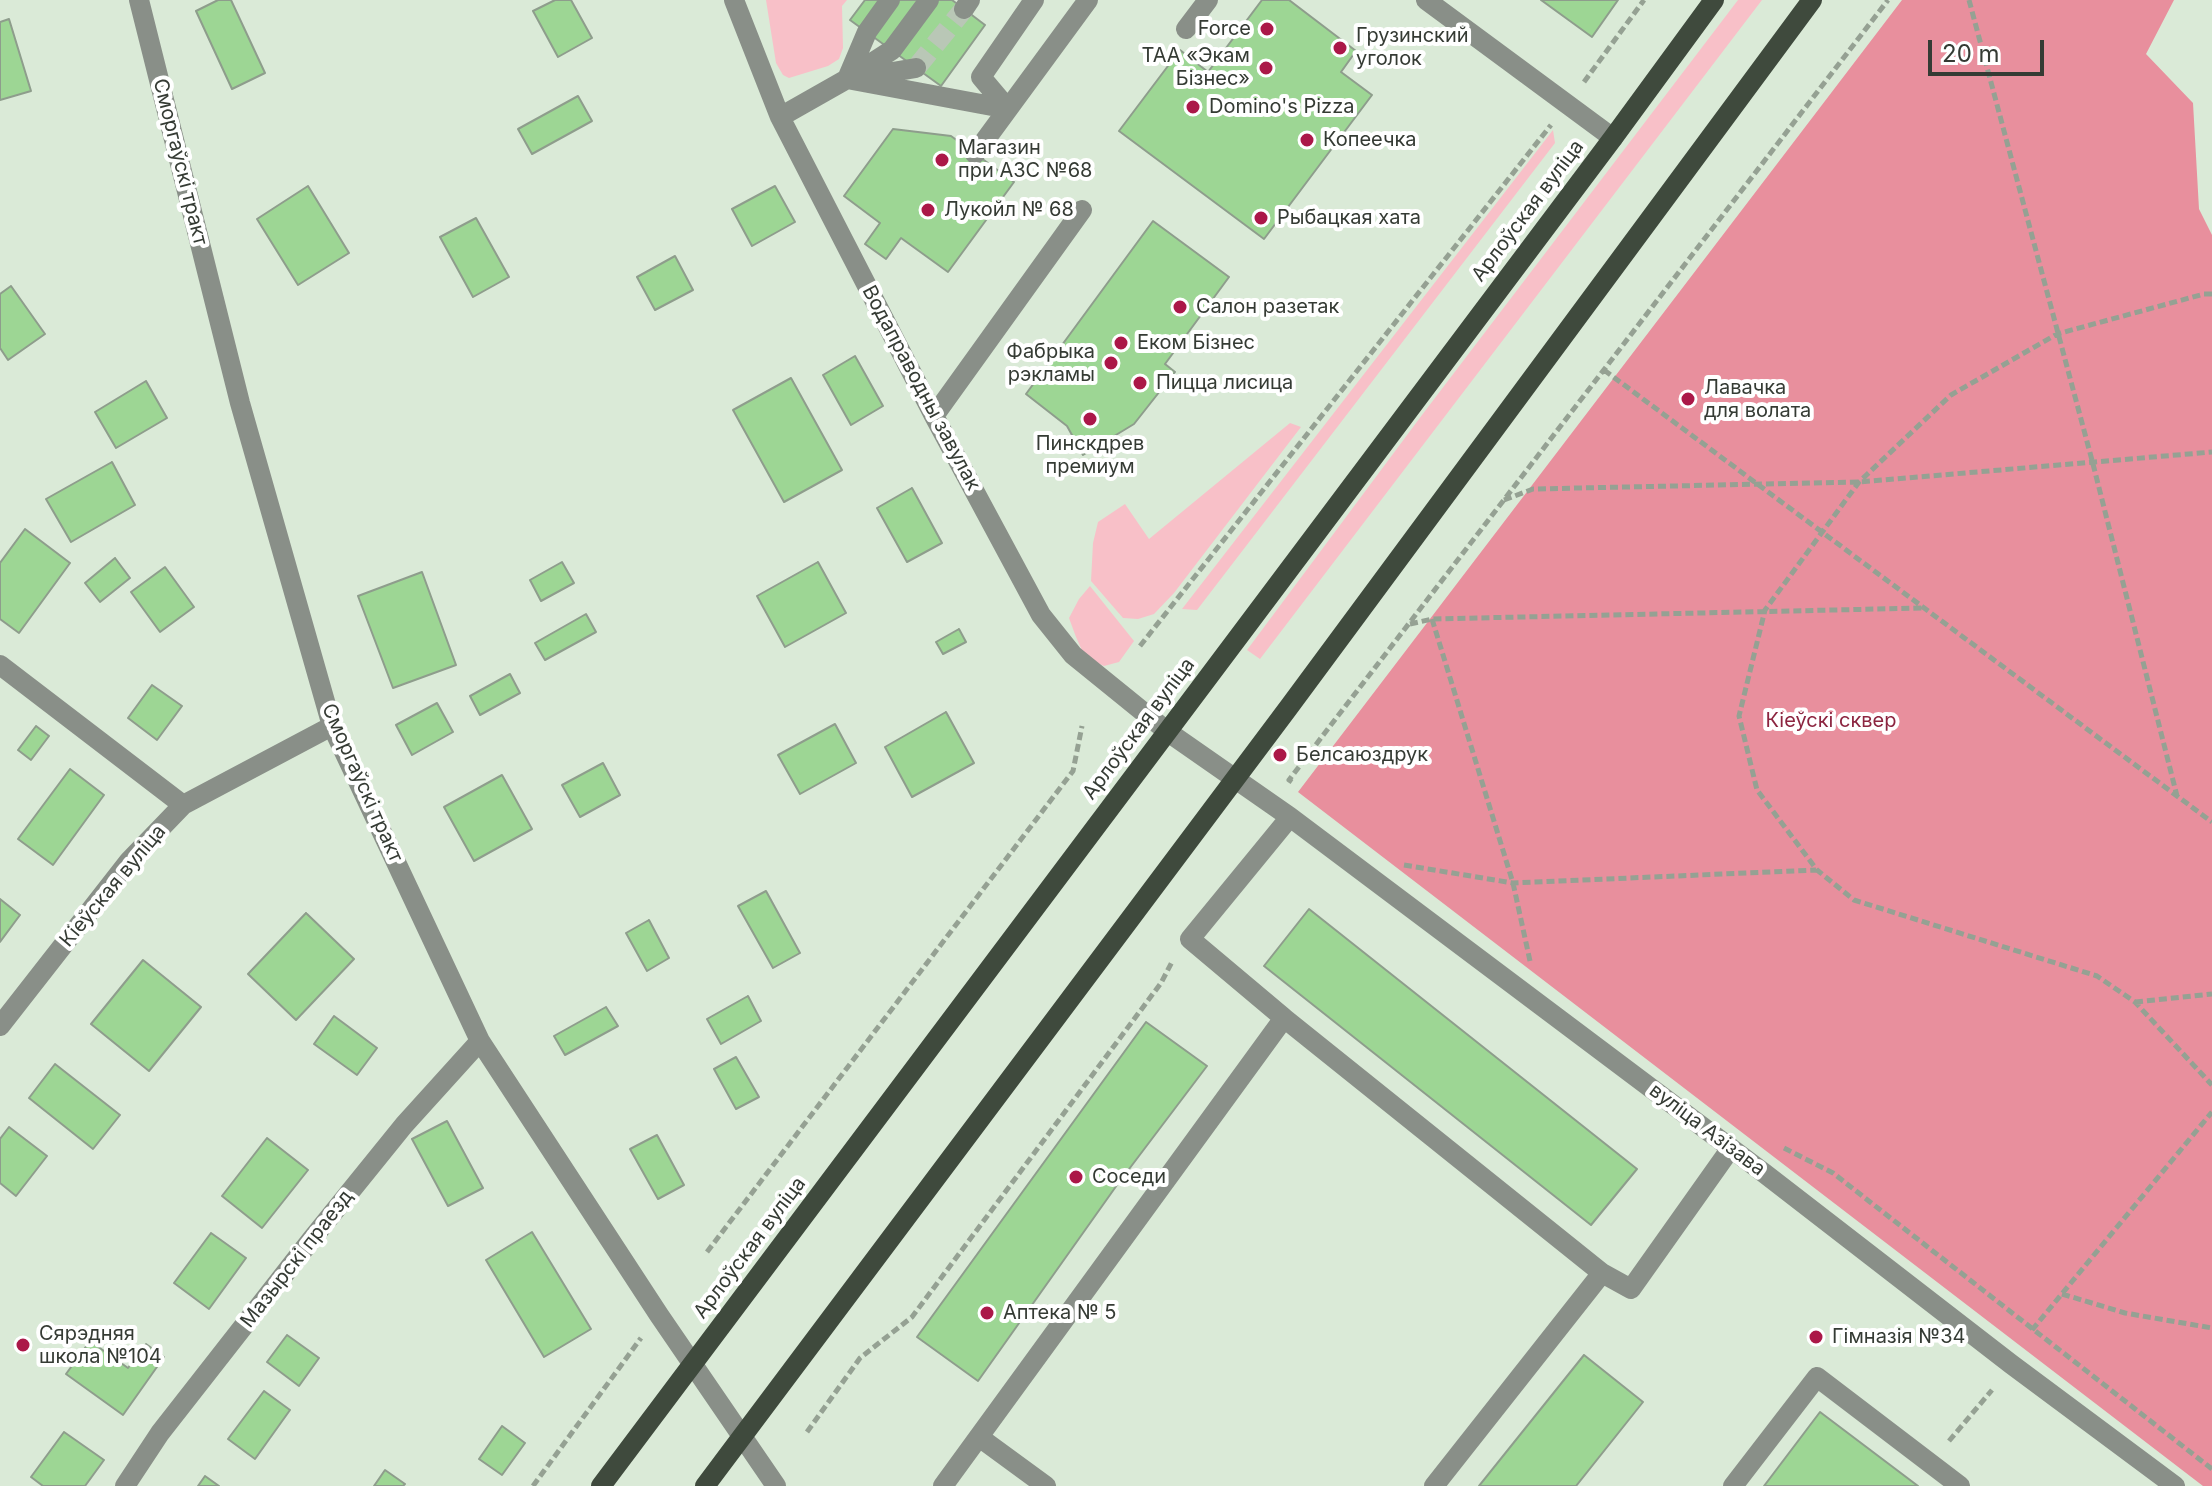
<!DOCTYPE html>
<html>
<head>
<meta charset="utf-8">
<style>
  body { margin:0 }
  #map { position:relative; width:2212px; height:1486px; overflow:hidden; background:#daead7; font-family:Inter,sans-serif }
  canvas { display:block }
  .scale { position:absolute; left:1928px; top:40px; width:116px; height:36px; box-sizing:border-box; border:4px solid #353b34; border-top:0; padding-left:10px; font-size:24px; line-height:28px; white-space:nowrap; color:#353b34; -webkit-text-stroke:6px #fff; paint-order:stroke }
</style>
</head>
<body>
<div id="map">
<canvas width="2212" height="1486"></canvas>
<div class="scale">20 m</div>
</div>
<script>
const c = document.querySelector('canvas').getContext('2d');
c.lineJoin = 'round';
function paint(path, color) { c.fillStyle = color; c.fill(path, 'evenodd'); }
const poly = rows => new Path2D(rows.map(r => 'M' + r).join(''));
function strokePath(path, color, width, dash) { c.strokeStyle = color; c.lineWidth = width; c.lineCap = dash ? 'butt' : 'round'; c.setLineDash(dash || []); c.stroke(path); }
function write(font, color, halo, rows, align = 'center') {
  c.font = font + ' Inter,sans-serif'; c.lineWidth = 8; c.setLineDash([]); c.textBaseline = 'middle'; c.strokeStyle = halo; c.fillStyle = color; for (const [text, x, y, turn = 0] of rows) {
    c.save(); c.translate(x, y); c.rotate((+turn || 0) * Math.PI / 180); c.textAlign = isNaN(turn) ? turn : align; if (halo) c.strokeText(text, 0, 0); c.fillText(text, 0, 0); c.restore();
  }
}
paint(poly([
  [766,0,847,0,842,6,843,48,839,59,828,66,789,78,783,75,776,63],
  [1738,0,1762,0,1260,659,1247,650,1422,415],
  [1553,130,1555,143,1197,610,1182,609],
  [1290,423,1301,427,1174,593,1154,614,1138,619,1123,618,1091,581,1093,543,1098,522,1125,504,1149,539],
  [1090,586,1134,641,1119,662,1104,666,1085,657,1076,637,1069,618,1079,599]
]), '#f8c0c8');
paint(poly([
  [1902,0,2174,0,2146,54,2193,103,2199,209,2212,235,2212,1486,2203,1486,1298,792]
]), '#e88f9d');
const building = poly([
  [218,0,231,0,265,73,232,89,196,11,218,0],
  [555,0,571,0,592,38,558,57,533,11,555,0],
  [865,0,952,0,985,25,941,86,850,20,865,0],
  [1262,0,1289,0,1356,51,1341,72,1372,95,1264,239,1119,131,1180,50,1208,72,1262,0],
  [1541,0,1618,0,1592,37,1541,0],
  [9,19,31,91,0,100,0,22,9,19],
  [578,96,592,121,532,154,518,129,578,96],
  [893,129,951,136,1014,182,948,272,901,238,886,259,865,244,880,223,844,196,893,129],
  [308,186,349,253,298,285,257,219,308,186],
  [775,186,795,222,752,246,732,209,775,186],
  [476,218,509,277,473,297,440,237,476,218],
  [1153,221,1229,277,1165,364,1175,372,1134,424,1083,455,1067,426,1026,394,1153,221],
  [675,256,693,290,655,310,637,277,675,256],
  [11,286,45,334,8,360,0,348,0,294,11,286],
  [855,356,883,406,851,425,823,375,855,356],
  [791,378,842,470,784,502,733,410,791,378],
  [146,381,167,418,116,448,95,412,146,381],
  [112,462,135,505,71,542,46,499,112,462],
  [912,488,942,543,907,562,877,508,912,488],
  [25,529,70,563,19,633,0,619,0,563,25,529],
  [115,558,130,578,100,602,85,583,115,558],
  [562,562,574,583,541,601,530,580,562,562],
  [818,562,846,613,785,647,757,596,818,562],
  [165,567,194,607,160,632,131,592,165,567],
  [422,572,456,665,393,688,358,596,422,572],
  [586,614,596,632,545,660,535,643,586,614],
  [959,629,966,642,943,654,936,642,959,629],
  [510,674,520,693,480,715,470,696,510,674],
  [152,685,182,706,157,740,128,718,152,685],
  [437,703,453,732,412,755,396,725,437,703],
  [946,712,974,763,912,797,885,747,946,712],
  [835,724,856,763,800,794,778,755,835,724],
  [36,726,49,736,31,760,18,750,36,726],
  [603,763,620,795,580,817,562,785,603,763],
  [70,769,104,795,53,865,18,839,70,769],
  [502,775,532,829,474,861,444,807,502,775],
  [766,891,800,953,773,968,738,906,766,891],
  [0,899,20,915,0,942,0,899],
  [1309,909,1637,1169,1591,1225,1264,966,1309,909],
  [306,913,354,959,296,1020,248,974,306,913],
  [649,920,669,958,647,971,626,933,649,920],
  [143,960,201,1007,149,1071,91,1024,143,960],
  [748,996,761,1021,721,1044,707,1019,748,996],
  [606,1007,618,1026,565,1055,554,1036,606,1007],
  [334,1016,377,1048,357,1075,314,1044,334,1016],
  [1146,1022,1207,1066,1117,1185,978,1381,917,1337,1146,1022],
  [736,1057,759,1097,736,1109,714,1069,736,1057],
  [55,1064,120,1115,93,1149,29,1098,55,1064],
  [447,1121,483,1188,448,1206,412,1139,447,1121],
  [9,1127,47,1156,16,1196,0,1183,0,1139,9,1127],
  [657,1135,684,1185,658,1199,630,1149,657,1135],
  [267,1138,308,1170,262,1228,222,1196,267,1138],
  [532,1232,591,1329,544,1357,486,1260,532,1232],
  [211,1233,246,1258,209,1309,174,1283,211,1233],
  [287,1335,319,1358,299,1386,267,1362,287,1335],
  [90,1341,128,1368,146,1344,164,1357,123,1415,66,1374,90,1341],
  [1584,1355,1643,1402,1576,1486,1479,1486,1584,1355],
  [264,1391,290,1410,255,1459,228,1439,264,1391],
  [1820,1412,1918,1486,1764,1486,1820,1412],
  [502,1426,525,1443,502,1475,479,1459,502,1426],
  [64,1432,104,1460,85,1486,43,1486,31,1477,64,1432],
  [385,1470,405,1484,403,1486,374,1486,385,1470],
  [205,1476,219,1486,198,1486,205,1476]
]);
paint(building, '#9dd694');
strokePath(building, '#8e9d8c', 2);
strokePath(poly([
  [916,68,964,9]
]), '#b9c7b6', 20, [20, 10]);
strokePath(poly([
  [1969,0,2093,464,2177,796],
  [1584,82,1644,0],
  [2212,294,2204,294,2057,334,1951,395,1859,482,1765,610,1739,716,1757,790,1817,870,1854,900,2097,976,2135,1002,2212,1085],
  [1604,370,2212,822],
  [1504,500,1533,489,1859,482,2212,452],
  [1432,619,1513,883,1530,961],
  [1410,624,1432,619,1923,608],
  [1140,646,1551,125],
  [1292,782,1289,780,1324,734,1888,0],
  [1404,865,1513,883,1816,870],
  [2135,1002,2212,994],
  [1784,1148,1833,1173,2212,1469],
  [707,1252,1073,771,1082,726],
  [2062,1294,2125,1313,2212,1328],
  [2032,1330,2212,1112],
  [807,1432,860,1358,912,1317,1161,983,1173,960],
  [1949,1441,1992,1390],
  [533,1486,641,1338]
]), '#95a193', 5, [8, 4]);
strokePath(poly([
  [139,0,240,403,332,726,480,1041,659,1315,776,1486],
  [734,0,780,117,934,416,1041,615,1073,655,1168,732,1290,817,1764,1173,2011,1364,2175,1486],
  [1426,0,1613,138],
  [964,9,970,0],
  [1186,29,1208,0],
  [863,77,916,68],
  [847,79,1008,109],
  [847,79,867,32,890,0],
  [1008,109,981,77,1034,0],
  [780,117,847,79,892,50,929,0],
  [975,154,1088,0],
  [934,416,1082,210],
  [0,665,183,805],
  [1284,1018,1602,1273,1631,1289,1731,1148],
  [0,1026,129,861,183,805,332,726],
  [979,1437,1046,1486],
  [125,1486,160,1433,311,1240,404,1125,480,1041],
  [943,1486,1284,1018,1190,939,1290,817],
  [1434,1486,1602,1273],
  [1733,1486,1817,1377,1960,1486]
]), '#898f88', 20);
strokePath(poly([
  [601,1486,1613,138,1714,0],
  [705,1486,1289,707,1812,0]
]), '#3f4a3d', 20);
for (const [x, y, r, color] of [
  [1267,29,8,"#ab1848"],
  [1340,48,8,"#ab1848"],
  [1266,68,8,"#ab1848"],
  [1193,107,8,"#ab1848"],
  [1307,140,8,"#ab1848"],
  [942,160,8,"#ab1848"],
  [928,210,8,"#ab1848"],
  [1261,218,8,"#ab1848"],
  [1180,307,8,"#ab1848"],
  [1121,343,8,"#ab1848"],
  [1111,363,8,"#ab1848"],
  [1140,383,8,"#ab1848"],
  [1688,399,8,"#ab1848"],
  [1090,419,8,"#ab1848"],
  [1280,755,8,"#ab1848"],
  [1076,1177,8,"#ab1848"],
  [987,1313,8,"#ab1848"],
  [1816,1337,8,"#ab1848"],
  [23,1345,8,"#ab1848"]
]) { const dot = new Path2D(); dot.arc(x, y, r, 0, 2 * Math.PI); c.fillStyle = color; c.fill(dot); strokePath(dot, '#fff', 3); }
write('20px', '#353b34', '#fff', [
  ["Force",1251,29,"right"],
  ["Грузинский",1356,36],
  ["уголок",1356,59],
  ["ТАА «Экам",1250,56,"right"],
  ["Бізнес»",1250,79,"right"],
  ["Domino's Pizza",1209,107],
  ["Копеечка",1323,140],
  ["Магазин",958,148],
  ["при АЗС №68",958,171],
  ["Лукойл № 68",944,210],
  ["Рыбацкая хата",1277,218],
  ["Салон разетак",1196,307],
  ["Еком Бізнес",1137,343],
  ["Фабрыка",1095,352,"right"],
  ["рэкламы",1095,375,"right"],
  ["Пицца лисица",1156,383],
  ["Лавачка",1704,388],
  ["для волата",1704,411],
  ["Пинскдрев",1090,444,"center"],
  ["премиум",1090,467,"center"],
  ["Белсаюздрук",1296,755],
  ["Соседи",1092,1177],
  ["Аптека № 5",1003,1313],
  ["Сярэдняя",39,1334],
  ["школа №104",39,1357],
  ["Гімназія №34",1832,1337]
], 'left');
write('20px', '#353b34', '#fff', [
  ["Сморгаўскі тракт",180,162,76],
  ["Арлоўская вуліца",1528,211,-53],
  ["Водаправодны завулак",921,388,62],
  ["Арлоўская вуліца",1139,729,-53],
  ["Сморгаўскі тракт",362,783,66],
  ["Кіеўская вуліца",113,886,-50],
  ["вуліца Азізава",1707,1130,37],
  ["Арлоўская вуліца",750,1248,-53],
  ["Мазырскі праезд",297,1259,-52]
]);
write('20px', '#8c2540', '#fff', [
  ["Кіеўскі сквер",1831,721]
]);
</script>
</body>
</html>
